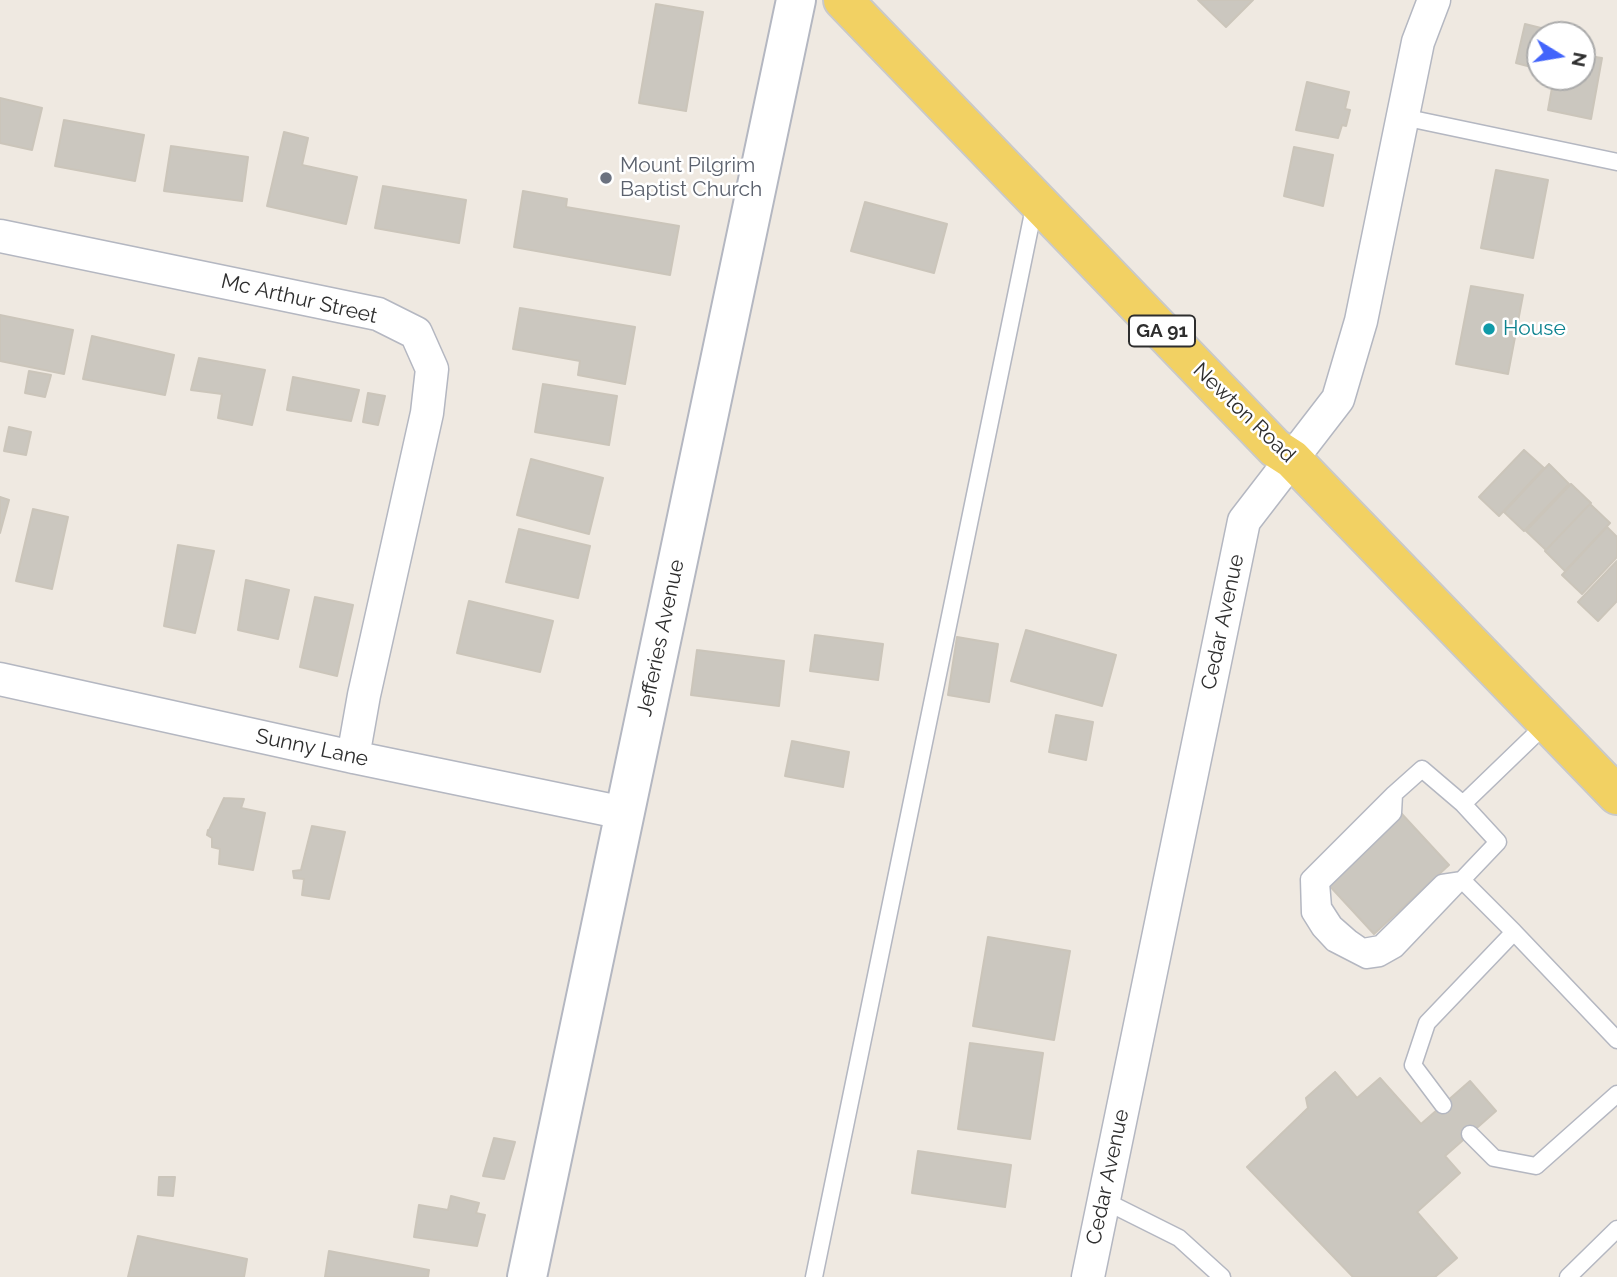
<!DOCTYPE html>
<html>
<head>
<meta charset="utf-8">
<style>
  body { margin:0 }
  #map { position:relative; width:1617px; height:1277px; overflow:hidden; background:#efe9e1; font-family:Raleway,sans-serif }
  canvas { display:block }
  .north { position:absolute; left:1526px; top:21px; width:70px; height:70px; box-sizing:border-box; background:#fff; border:2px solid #ababab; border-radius:50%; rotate:101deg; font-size:19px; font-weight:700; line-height:28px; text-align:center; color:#2e2e2e }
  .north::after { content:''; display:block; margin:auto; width:24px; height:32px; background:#4264fb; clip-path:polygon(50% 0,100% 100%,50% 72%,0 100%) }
</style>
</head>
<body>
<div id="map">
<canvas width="1617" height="1277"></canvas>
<div class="north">N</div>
</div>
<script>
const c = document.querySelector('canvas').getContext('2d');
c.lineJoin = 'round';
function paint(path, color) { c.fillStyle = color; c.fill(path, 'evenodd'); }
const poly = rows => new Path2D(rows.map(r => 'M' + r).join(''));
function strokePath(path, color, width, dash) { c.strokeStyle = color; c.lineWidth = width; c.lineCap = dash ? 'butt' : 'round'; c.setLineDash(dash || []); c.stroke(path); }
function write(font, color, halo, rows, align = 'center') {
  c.font = font + ' Raleway,sans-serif'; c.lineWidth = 5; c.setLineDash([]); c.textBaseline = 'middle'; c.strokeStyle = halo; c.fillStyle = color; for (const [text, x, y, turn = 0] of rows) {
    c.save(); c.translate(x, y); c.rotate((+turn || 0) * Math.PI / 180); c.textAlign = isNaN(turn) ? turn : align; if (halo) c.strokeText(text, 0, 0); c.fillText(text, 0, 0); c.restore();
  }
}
const building = poly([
  [1198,0,1253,0,1226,27,1198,0],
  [656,4,703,12,686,111,639,103,656,4],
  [1525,24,1545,29,1543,35,1540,35,1540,48,1535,68,1516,63,1525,24],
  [1582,55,1602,58,1591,119,1548,110,1554,77,1582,77,1582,55],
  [1307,82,1349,92,1345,109,1350,110,1346,126,1342,125,1338,138,1296,130,1307,82],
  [0,98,42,108,32,150,0,143,0,98],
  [64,120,144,135,135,181,55,166,64,120],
  [284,132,308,138,302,165,357,177,346,224,267,206,284,132],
  [171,146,248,157,242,201,164,191,171,146],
  [1294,147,1333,155,1323,206,1284,196,1294,147],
  [1496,170,1548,180,1533,258,1481,248,1496,170],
  [383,186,466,200,459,243,375,228,383,186],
  [523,191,567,199,566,207,679,226,670,275,514,247,523,191],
  [865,202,947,224,934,273,851,251,865,202],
  [1471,286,1523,295,1508,374,1456,364,1471,286],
  [520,308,635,327,625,384,578,375,580,361,513,349,520,308],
  [0,315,73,330,64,374,0,361,0,315],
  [92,336,174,355,165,395,83,379,92,336],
  [199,358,265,370,252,425,218,418,222,394,191,390,199,358],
  [29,371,51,375,45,397,25,393,29,371],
  [293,377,359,390,351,421,287,410,293,377],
  [543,384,617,396,609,445,535,432,543,384],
  [368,393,385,396,378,425,363,422,368,393],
  [9,427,31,432,26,455,4,451,9,427],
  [1524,450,1544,468,1499,516,1479,497,1524,450],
  [531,459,603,478,589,534,517,515,531,459],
  [1549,464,1569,484,1524,531,1504,512,1549,464],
  [1571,484,1591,503,1546,550,1526,531,1571,484],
  [0,497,9,500,0,533,0,497],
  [1590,504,1610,523,1565,571,1545,551,1590,504],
  [33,509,68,517,52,589,16,581,33,509],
  [1607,527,1617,537,1617,557,1582,594,1562,575,1607,527],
  [519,529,590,546,578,598,506,582,519,529],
  [178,545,214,551,195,633,164,626,178,545],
  [1617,561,1617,601,1598,621,1578,602,1617,561],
  [246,580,289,590,278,639,238,630,246,580],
  [315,597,353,605,337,676,300,667,315,597],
  [469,601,553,621,540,672,457,653,469,601],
  [1026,630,1116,655,1102,706,1011,681,1026,630],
  [815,635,883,644,878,680,810,671,815,635],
  [957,637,998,644,989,702,948,695,957,637],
  [697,650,784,661,779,706,691,695,697,650],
  [1056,715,1093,722,1086,760,1049,752,1056,715],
  [792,741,849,752,843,787,785,776,792,741],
  [224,798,244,799,241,808,265,813,253,870,219,864,220,849,212,847,212,838,207,835,208,830,209,830,224,798],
  [1401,813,1449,865,1374,934,1326,882,1401,813],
  [312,826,345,832,329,899,302,895,304,879,294,878,293,871,301,870,312,826],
  [988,937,1070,951,1054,1040,973,1026,988,937],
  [970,1043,1043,1053,1030,1139,958,1129,970,1043],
  [1335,1072,1357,1098,1380,1078,1421,1124,1470,1081,1496,1111,1445,1156,1460,1173,1417,1212,1457,1258,1435,1277,1353,1277,1247,1167,1308,1108,1306,1098,1335,1072],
  [494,1138,515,1142,504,1179,483,1176,494,1138],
  [918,1151,1011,1165,1005,1207,912,1193,918,1151],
  [159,1177,175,1177,173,1196,158,1195,159,1177],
  [451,1196,479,1203,476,1213,485,1215,477,1246,414,1237,419,1205,448,1210,451,1196],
  [138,1236,247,1259,244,1277,128,1277,138,1236],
  [329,1251,429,1270,428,1277,325,1277,329,1251]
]);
paint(building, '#cbc7bf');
strokePath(building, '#cbc5ba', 2);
const service = poly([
  [1403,117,1617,162],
  [1422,769,1463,804,1498,842,1396,949,1380,958,1366,960,1333,943,1320,929,1310,913,1309,879,1394,794,1422,769],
  [1394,794,1393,813,1321,883,1323,907,1334,924,1350,938,1363,947,1380,944,1442,883,1462,880,1514,932,1617,1040],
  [1463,804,1547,723],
  [1443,1105,1413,1065,1427,1023,1514,932],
  [1470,1134,1494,1158,1536,1166,1617,1094],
  [1103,1200,1179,1238,1222,1277],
  [814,1277,1035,203],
  [1568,1277,1617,1229]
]);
const minor = poly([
  [0,236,378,314,416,333,432,369,427,413,364,695,353,757],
  [0,679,353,757,624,813],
  [1088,1277,1244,521,1338,399,1361,321,1418,42,1434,0]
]);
const tertiary = poly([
  [527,1277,796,0]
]);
const primary = poly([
  [843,0,1275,448,1292,459,1617,795]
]);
strokePath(service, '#b4b7c1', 19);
strokePath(minor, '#b4b7c1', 35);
strokePath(tertiary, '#b4b7c1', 42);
strokePath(primary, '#c9c9c9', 42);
strokePath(service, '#fff', 16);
strokePath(minor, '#fff', 32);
strokePath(tertiary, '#fff', 38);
strokePath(primary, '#f2d163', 38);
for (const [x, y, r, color] of [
  [606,178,7,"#6b7280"],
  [1489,329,7,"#0f9aa8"]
]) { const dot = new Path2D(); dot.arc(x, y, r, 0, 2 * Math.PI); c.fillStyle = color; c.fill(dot); strokePath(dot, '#fff', 2.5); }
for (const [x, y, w] of [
  [1162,331,66]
]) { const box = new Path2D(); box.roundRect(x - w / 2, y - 15.5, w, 31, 5); c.fillStyle = '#fff'; c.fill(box); strokePath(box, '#2e2e2e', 2); }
write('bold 19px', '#2e2e2e', null, [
  ["GA 91",1162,331]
]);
write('21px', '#5b616d', '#fff', [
  ["Mount Pilgrim",620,166],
  ["Baptist Church",620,190]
], 'left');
write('21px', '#2e2e2e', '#fff', [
  ["Mc Arthur Street",299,299,13],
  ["Newton Road",1244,413,44],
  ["Cedar Avenue",1223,622,-78],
  ["Jefferies Avenue",661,638,-78],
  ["Sunny Lane",312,748,12],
  ["Cedar Avenue",1108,1177,-78]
]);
write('21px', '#0d838f', '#fff', [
  ["House",1503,329]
], 'left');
</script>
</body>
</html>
